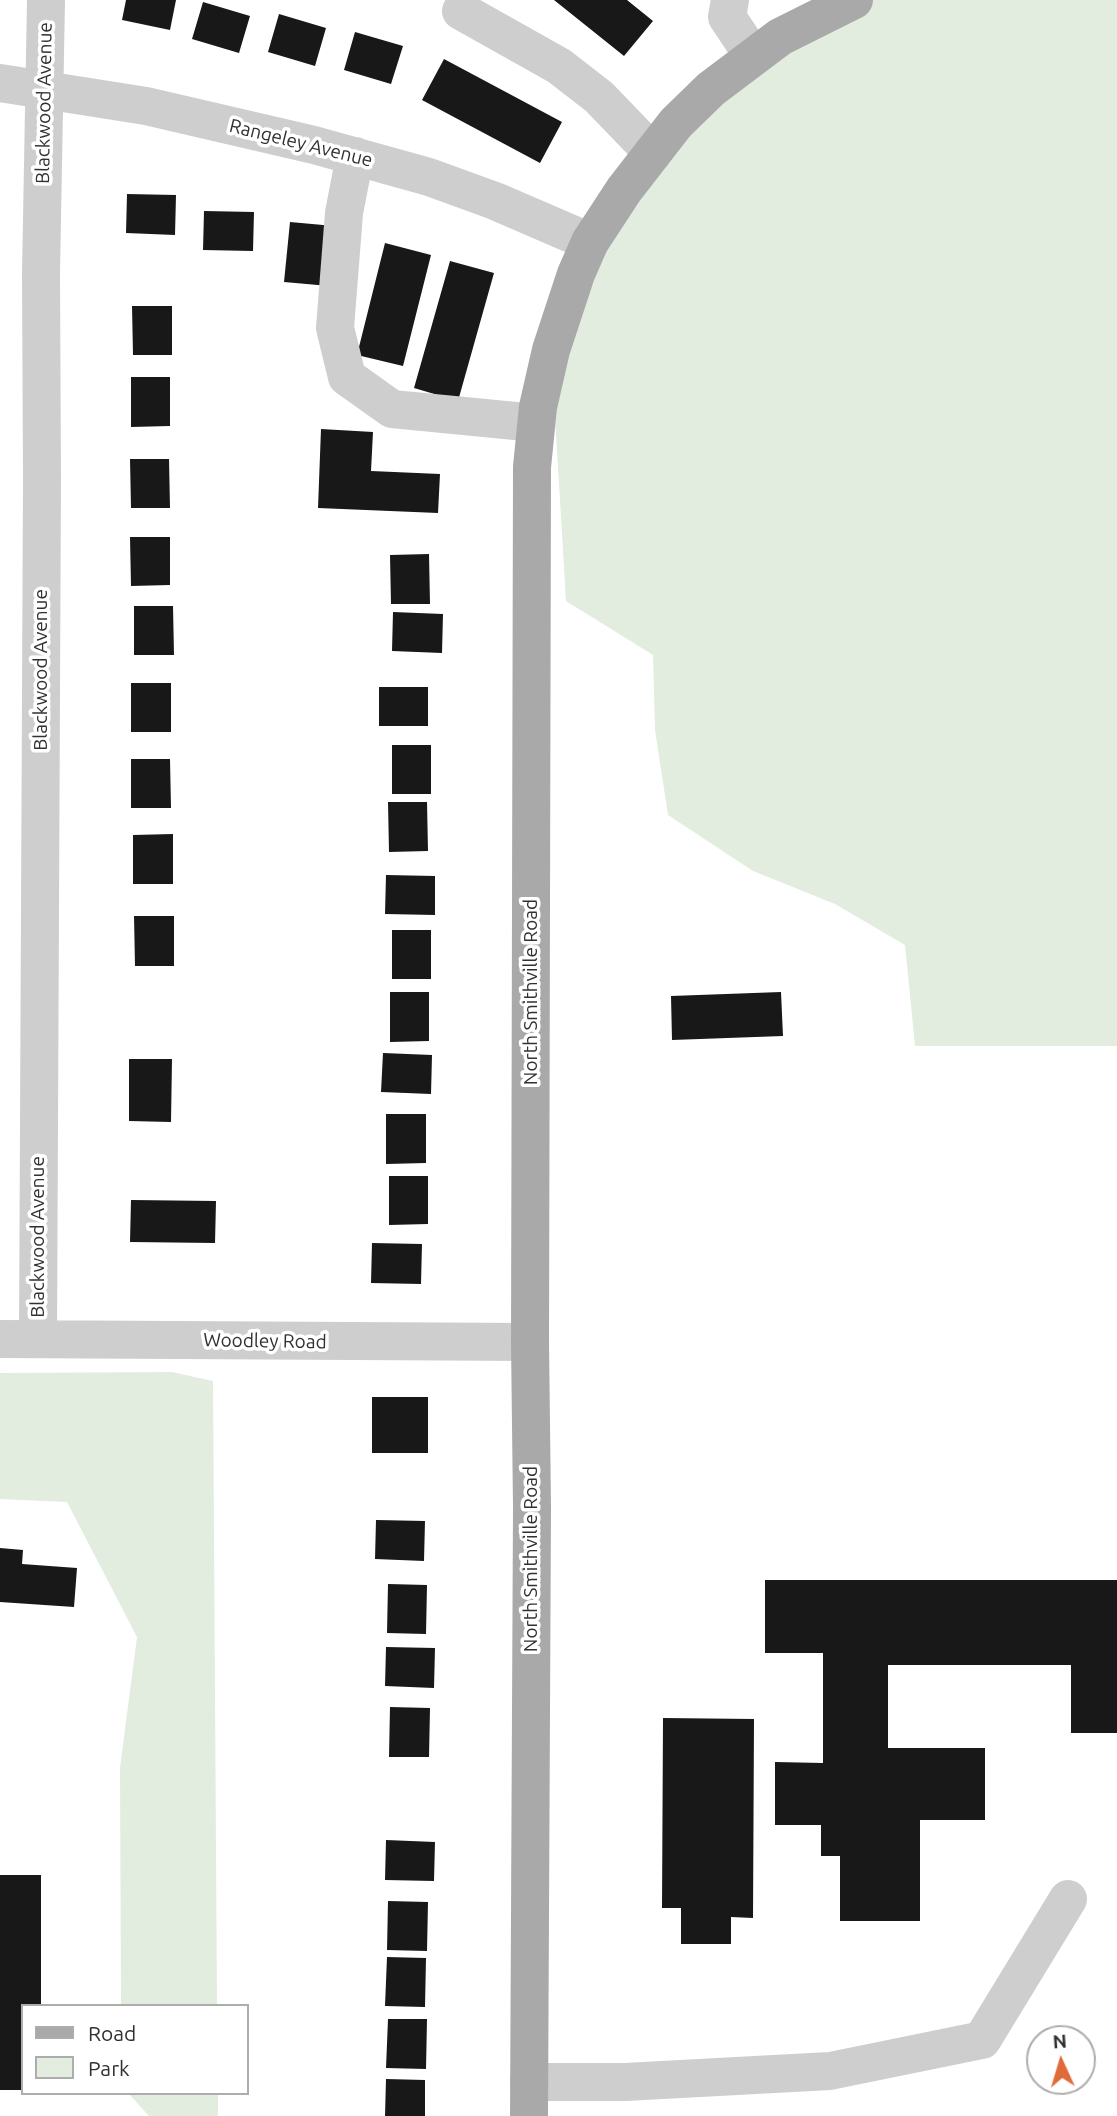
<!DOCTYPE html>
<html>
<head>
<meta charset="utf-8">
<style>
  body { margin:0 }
  #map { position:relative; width:1117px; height:2116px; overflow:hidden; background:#fff; font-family:Ubuntu,sans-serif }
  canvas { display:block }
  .legend { position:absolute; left:21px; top:2004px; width:228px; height:91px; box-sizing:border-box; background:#fff; border:2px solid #adadad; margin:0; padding:9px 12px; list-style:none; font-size:21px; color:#313131 }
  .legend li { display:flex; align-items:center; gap:14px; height:35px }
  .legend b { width:35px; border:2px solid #adadad }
  .north { position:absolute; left:1026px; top:2025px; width:70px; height:70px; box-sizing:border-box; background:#fff; border:2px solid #adadad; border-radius:50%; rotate:356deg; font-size:19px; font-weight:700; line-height:28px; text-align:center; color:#313131 }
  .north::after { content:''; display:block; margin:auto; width:24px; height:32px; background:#e06b3a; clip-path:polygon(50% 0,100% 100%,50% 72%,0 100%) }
</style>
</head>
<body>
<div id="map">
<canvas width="1117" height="2116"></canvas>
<ul class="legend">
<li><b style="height:9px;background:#a9a9a9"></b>Road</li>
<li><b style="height:19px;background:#e2eddf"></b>Park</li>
</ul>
<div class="north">N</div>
</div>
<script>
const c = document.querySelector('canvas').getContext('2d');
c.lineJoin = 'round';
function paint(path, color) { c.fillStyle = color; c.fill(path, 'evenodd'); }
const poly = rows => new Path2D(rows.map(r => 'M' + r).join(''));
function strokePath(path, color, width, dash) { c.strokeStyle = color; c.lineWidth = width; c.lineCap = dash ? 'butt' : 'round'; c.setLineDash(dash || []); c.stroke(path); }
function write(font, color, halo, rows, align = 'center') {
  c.font = font + ' Ubuntu,sans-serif'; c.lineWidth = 7; c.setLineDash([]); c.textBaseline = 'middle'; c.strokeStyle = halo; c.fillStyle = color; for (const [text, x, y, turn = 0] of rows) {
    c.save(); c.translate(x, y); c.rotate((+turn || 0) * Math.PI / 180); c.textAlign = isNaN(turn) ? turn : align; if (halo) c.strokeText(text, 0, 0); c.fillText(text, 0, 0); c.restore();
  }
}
paint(poly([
  [858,0,1117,0,1117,1046,915,1046,905,945,835,904,753,871,668,815,655,730,653,655,566,601,551,350,676,123],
  [172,1372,213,1381,217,2006,121,2006,120,1768,137,1637,67,1502,0,1499,0,1373],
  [128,2093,218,2093,218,2116,149,2116]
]), '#e2eddf');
paint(poly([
  [126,0,176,0,170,30,122,20],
  [554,0,627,0,653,21,624,56],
  [203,2,250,16,239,53,192,39],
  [279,14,326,28,315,66,268,52],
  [355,32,403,46,391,84,344,70],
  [444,59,562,122,540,163,422,100],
  [127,194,176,195,175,235,126,233],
  [204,211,254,212,253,251,203,250],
  [290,222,334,226,329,286,284,282],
  [385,243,431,255,403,366,357,355],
  [450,261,494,273,458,401,414,388],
  [132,306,172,306,172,355,133,355],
  [131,377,170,377,170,426,131,427],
  [321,429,373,432,371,471,440,474,438,513,318,508],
  [130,459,169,459,170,508,131,508],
  [130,537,170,537,170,585,131,586],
  [429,554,430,604,391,604,390,555],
  [134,606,173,606,174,655,134,655],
  [393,612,443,614,442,653,392,651],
  [131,683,171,683,171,732,131,732],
  [379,687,428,687,428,726,379,726],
  [392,745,431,745,431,794,392,794],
  [131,759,170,759,171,808,131,808],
  [388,802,427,802,428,851,389,852],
  [173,834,173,884,133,884,133,835],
  [386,875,435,876,435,915,385,914],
  [134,916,174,916,174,966,135,966],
  [392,930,431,930,431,979,392,979],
  [390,992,429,992,429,1041,390,1042],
  [781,992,783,1036,672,1040,671,996],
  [383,1053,432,1055,431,1094,381,1092],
  [129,1059,172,1059,171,1122,129,1121],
  [386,1114,426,1114,426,1163,386,1164],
  [389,1176,428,1176,428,1224,389,1225],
  [131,1200,216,1201,215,1243,130,1242],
  [372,1243,422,1244,421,1284,371,1283],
  [372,1397,428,1397,428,1453,372,1453],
  [376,1520,425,1521,424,1561,375,1559],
  [0,1548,23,1550,22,1564,77,1568,74,1607,0,1602],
  [765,1580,1117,1580,1117,1733,1071,1733,1071,1665,888,1665,888,1748,985,1748,985,1820,920,1820,920,1921,840,1921,840,1856,821,1856,821,1825,775,1825,775,1762,823,1763,823,1653,765,1653],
  [388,1584,427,1585,426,1634,387,1633],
  [386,1647,435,1648,434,1688,385,1686],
  [390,1707,430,1708,429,1757,389,1757],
  [663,1718,754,1719,753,1918,731,1917,731,1944,681,1944,681,1908,662,1908],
  [386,1840,435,1842,434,1881,385,1880],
  [0,1875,41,1875,41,2006,23,2006,23,2090,0,2090],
  [388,1901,428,1902,427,1951,387,1950],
  [387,1957,426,1958,425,2007,385,2006],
  [388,2019,427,2019,426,2069,386,2068],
  [386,2079,425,2080,425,2116,385,2116]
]), '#181818');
strokePath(poly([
  [730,0,727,17,753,56],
  [461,11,559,66,599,97,653,153],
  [0,83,146,106,314,145,429,177,495,201,590,242],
  [355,156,344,213,335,328,347,377,392,409,536,423],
  [0,1339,530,1342],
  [38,1339,42,478,41,274,46,0],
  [529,2082,625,2082,830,2071,982,2040,1068,1899]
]), '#cecece', 38);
strokePath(poly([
  [529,2116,532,1507,530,1342,532,467,538,407,551,350,576,274,590,242,624,190,676,123,711,89,780,37,854,0]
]), '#a9a9a9', 38);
write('19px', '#313131', '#fff', [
  ["Blackwood Avenue",44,103,-89],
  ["Rangeley Avenue",301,143,14],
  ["Blackwood Avenue",41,670,-90],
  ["North Smithville Road",531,992,-90],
  ["Blackwood Avenue",38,1237,-90],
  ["Woodley Road",265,1341,1],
  ["North Smithville Road",531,1559,-90]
]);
</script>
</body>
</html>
